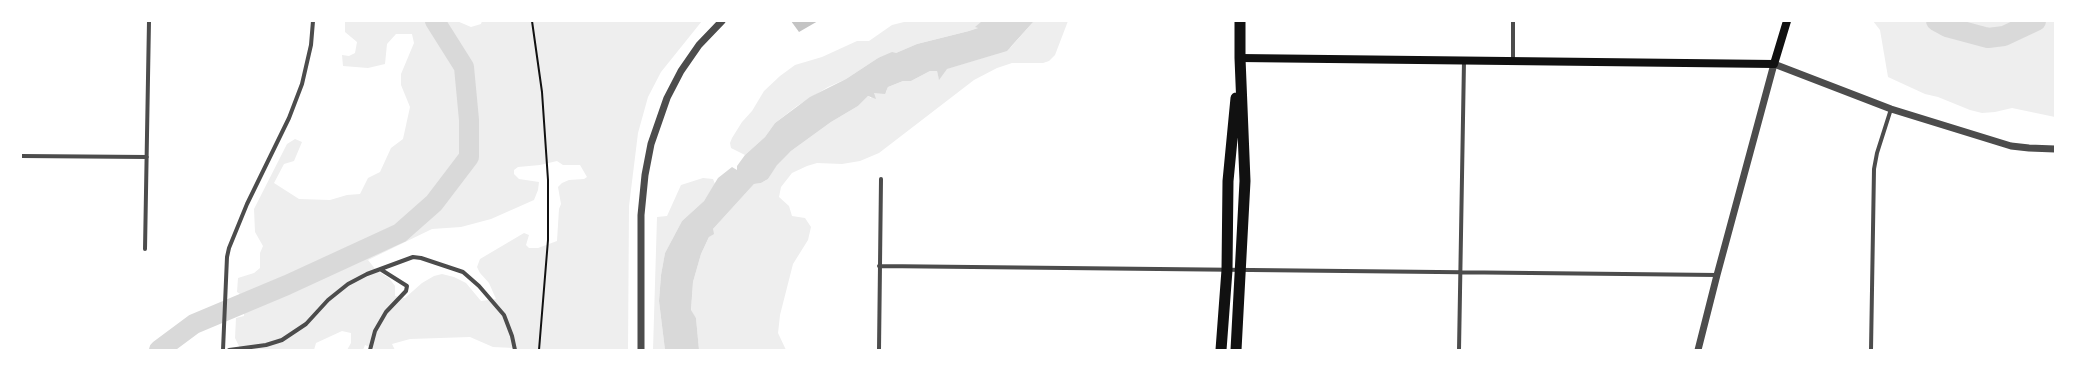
<!DOCTYPE html>
<html>
<head>
<meta charset="utf-8">
<style>
  body { margin:0 }
  #map { position:relative; width:2076px; height:371px; overflow:hidden; background:#fff; font-family:"Asap Condensed",sans-serif }
  canvas { display:block }
  .frame { position:absolute; inset:0; border:22px solid #fff; pointer-events:none }
</style>
</head>
<body>
<div id="map">
<canvas width="2076" height="371"></canvas>
<div class="frame"></div>
</div>
<script>
const c = document.querySelector('canvas').getContext('2d');
c.lineJoin = 'round';
function paint(path, color) { c.fillStyle = color; c.fill(path, 'evenodd'); }
const poly = rows => new Path2D(rows.map(r => 'M' + r).join(''));
function strokePath(path, color, width, dash) { c.strokeStyle = color; c.lineWidth = width; c.lineCap = dash ? 'butt' : 'round'; c.setLineDash(dash || []); c.stroke(path); }
paint(poly([
  [345,21,457,21,471,27,481,24,482,21,702,21,661,72,648,97,638,133,629,206,628,350,515,350,514,348,493,347,470,337,410,339,392,344,395,350,377,350,365,345,363,350,347,350,351,343,351,333,342,331,316,343,314,350,241,350,235,338,236,318,244,316,243,296,237,292,238,278,254,273,260,268,260,253,263,246,255,232,254,209,287,144,295,139,302,142,294,161,284,164,274,183,299,199,330,200,347,195,360,194,368,178,380,172,391,148,403,139,410,107,401,85,401,74,414,43,412,34,396,34,387,44,385,64,368,68,343,66,342,55,349,56,355,53,357,42,345,32],
  [557,161,563,165,580,165,587,177,584,179,569,180,562,183,558,187,561,204,559,209,557,241,538,248,529,248,526,245,529,235,524,233,480,259,477,267,480,273,489,283,496,299,481,301,466,283,454,277,442,274,434,276,422,283,405,298,395,296,395,286,389,278,376,270,368,260,432,229,461,227,491,219,534,200,538,190,539,182,519,179,514,174,514,170,518,167,540,165],
  [908,21,982,21,977,26,978,28,969,31,917,44,896,53,878,58,846,79,828,87,797,106,775,123,765,137,745,155,731,148,730,143,732,138,742,122,752,111,764,91,780,76,795,65,822,57,857,41,869,41,892,25],
  [1034,21,1068,21,1055,55,1049,61,1043,63,1012,63,997,68,974,80,879,153,860,161,842,164,817,163,807,166,792,173,781,187,779,197,789,206,792,216,805,218,811,227,808,240,793,264,780,315,778,333,786,350,699,350,696,318,691,311,693,282,701,254,713,229,754,184,761,183,768,179,777,164,791,151,831,122,858,106,868,96,871,98,874,93,886,92,888,87,903,81,911,81,930,71,937,71,939,79,946,69,996,54,1011,47],
  [1873,21,2055,21,2055,117,2012,108,1995,112,1982,113,1970,110,1938,97,1925,94,1888,77,1880,30],
  [703,178,713,179,715,184,704,201,682,221,665,253,661,275,659,301,665,350,653,350,657,217,667,216,681,185]
]), '#eee');
paint(poly([
  [982,21,1034,21,1007,51,947,69,939,80,937,71,930,71,911,81,903,81,888,87,885,94,874,93,876,99,868,96,858,106,831,122,791,151,777,165,768,179,761,183,754,184,713,229,714,234,709,237,701,254,693,282,691,310,696,318,699,350,665,350,659,301,661,275,665,253,682,221,704,201,718,178,732,167,737,170,737,166,745,155,765,137,775,123,810,97,846,79,878,58,892,52,896,53,917,44,969,31,978,28,975,27]
]), '#d9d9d9');
strokePath(poly([
  [1936,21,1947,27,1988,38,2004,36,2036,21],
  [159,350,194,324,287,285,400,233,434,203,469,157,469,120,464,67,435,21]
]), '#d9d9d9', 20);
paint(poly([
  [791,21,818,21,799,32]
]), '#c4c4c4');
strokePath(poly([
  [532,21,542,92,548,180,548,240,539,350]
]), '#111', 2);
strokePath(poly([
  [1513,61,1513,21],
  [21,156,147,157],
  [145,249,149,21],
  [879,266,1717,275],
  [223,350,227,257,229,248,247,204,289,118,302,84,311,45,313,21],
  [229,350,266,345,282,340,306,324,328,300,348,284,367,274,413,257,421,258,463,272,479,286,504,315,512,336,515,350],
  [370,350,375,331,386,312,406,291,407,286,380,269],
  [879,350,881,179],
  [1459,350,1464,61],
  [1871,350,1874,169,1877,153,1891,109]
]), '#4c4c4c', 4);
strokePath(poly([
  [641,350,641,215,645,175,651,144,667,98,681,71,699,45,722,21],
  [1698,350,1717,275,1774,64,1891,109,2011,146,2029,148,2055,149]
]), '#4c4c4c', 7);
strokePath(poly([
  [1240,58,1774,64,1787,21]
]), '#111', 8);
strokePath(poly([
  [1221,350,1227,270,1228,181,1236,98],
  [1236,350,1245,181,1240,58,1240,21]
]), '#111', 11);
</script>
</body>
</html>
